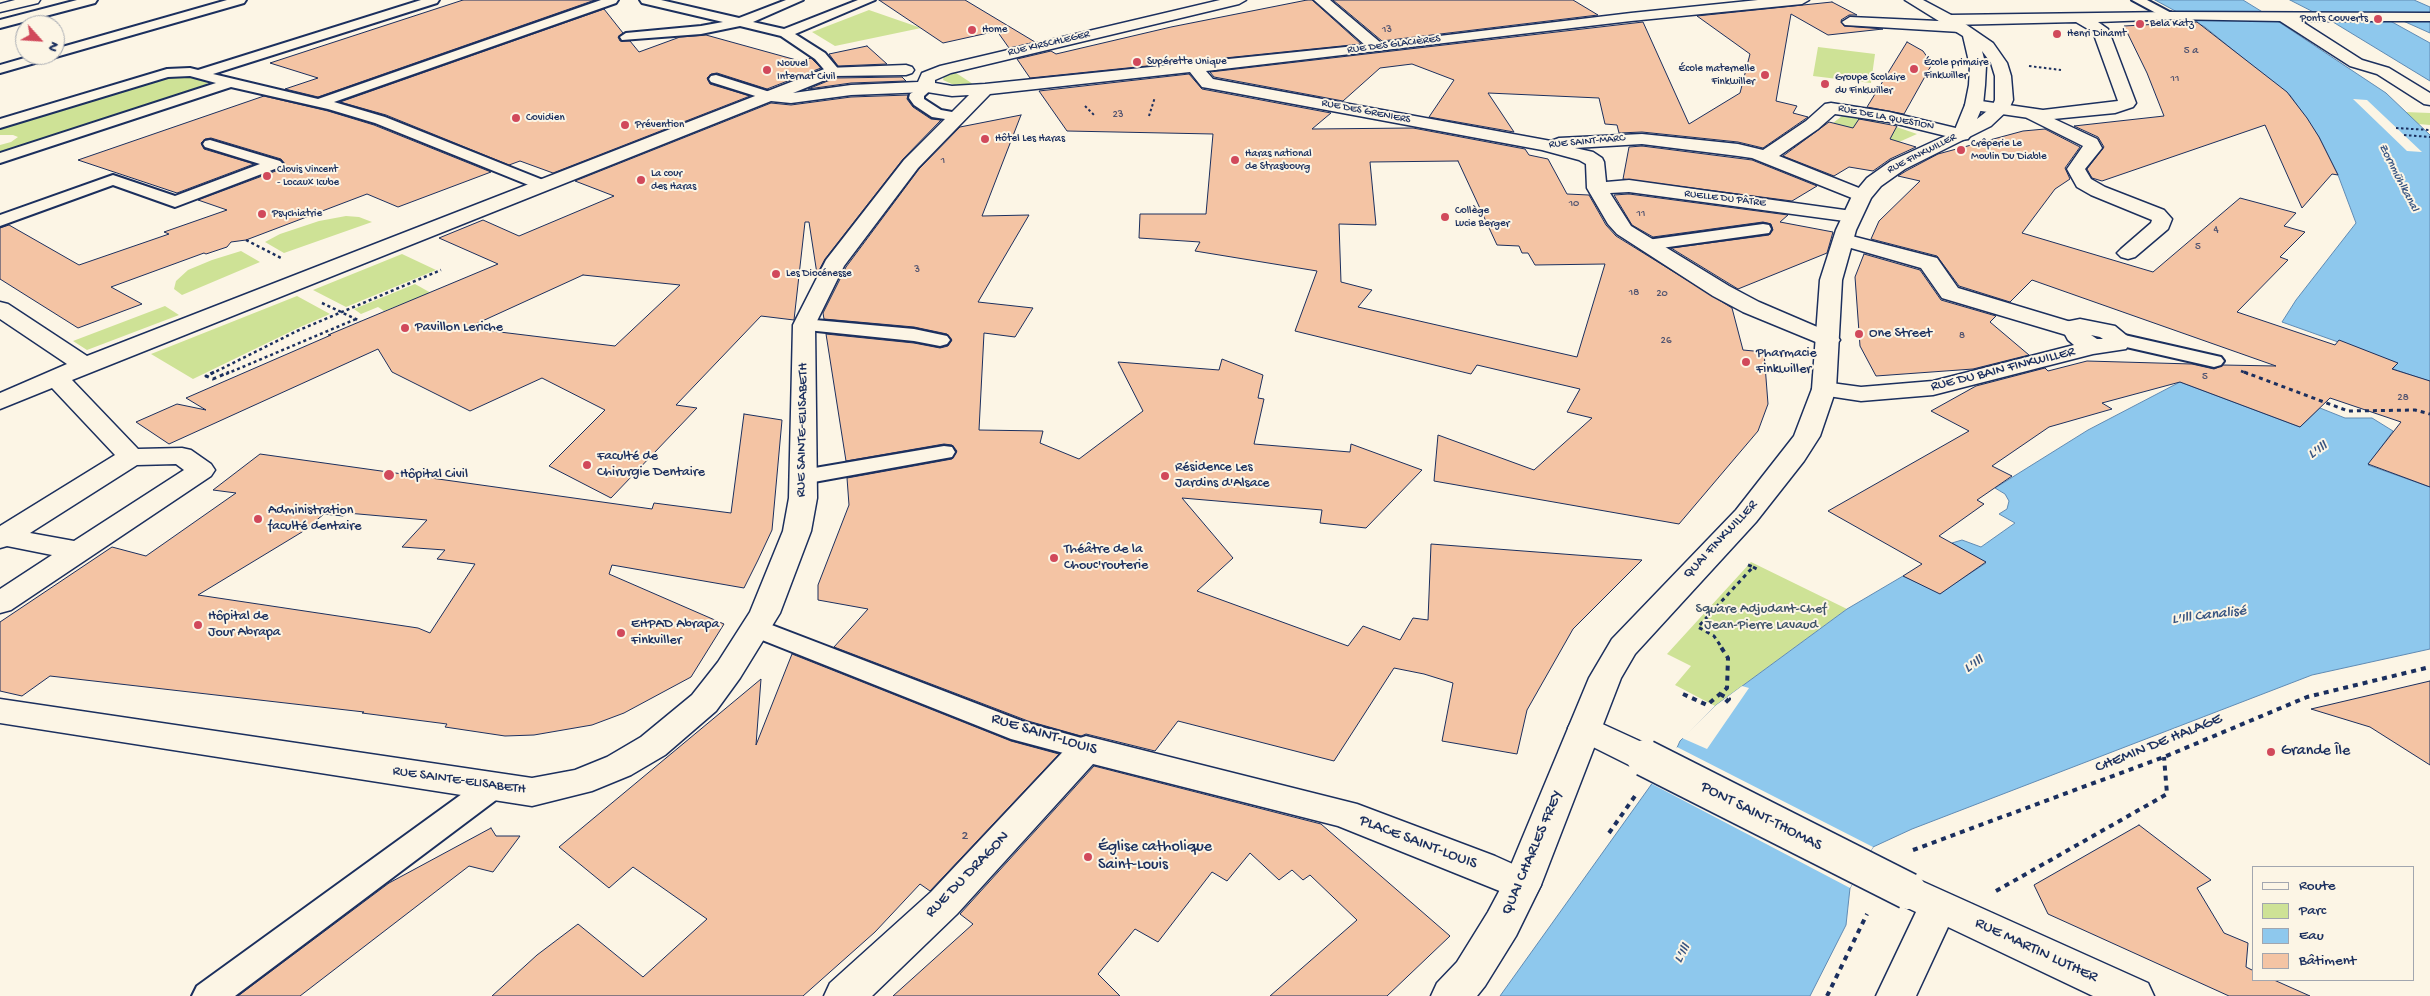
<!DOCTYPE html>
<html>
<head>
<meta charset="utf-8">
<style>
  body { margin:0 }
  #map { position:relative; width:2430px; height:996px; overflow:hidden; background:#fcf5e5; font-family:"Gochi Hand",sans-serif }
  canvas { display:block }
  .legend { position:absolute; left:2252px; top:866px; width:162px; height:115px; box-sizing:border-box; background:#fcf5e5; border:1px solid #a2a6af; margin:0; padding:6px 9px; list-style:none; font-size:15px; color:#1b2f5e }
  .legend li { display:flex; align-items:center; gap:10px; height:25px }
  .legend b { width:25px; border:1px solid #a2a6af }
  .north { position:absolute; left:15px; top:15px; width:50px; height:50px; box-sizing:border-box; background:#fcf5e5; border:1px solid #a2a6af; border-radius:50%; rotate:116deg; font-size:14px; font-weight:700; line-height:20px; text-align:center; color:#1b2f5e }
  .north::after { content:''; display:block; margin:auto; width:18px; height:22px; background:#d1495b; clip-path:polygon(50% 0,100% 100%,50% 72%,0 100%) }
</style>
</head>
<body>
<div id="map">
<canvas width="2430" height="996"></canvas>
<ul class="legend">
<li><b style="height:6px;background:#fcf5e5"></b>Route</li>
<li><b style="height:14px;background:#cee296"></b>Parc</li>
<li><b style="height:14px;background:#8ec8ed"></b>Eau</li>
<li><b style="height:14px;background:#f4c4a4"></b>Bâtiment</li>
</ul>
<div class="north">N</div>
</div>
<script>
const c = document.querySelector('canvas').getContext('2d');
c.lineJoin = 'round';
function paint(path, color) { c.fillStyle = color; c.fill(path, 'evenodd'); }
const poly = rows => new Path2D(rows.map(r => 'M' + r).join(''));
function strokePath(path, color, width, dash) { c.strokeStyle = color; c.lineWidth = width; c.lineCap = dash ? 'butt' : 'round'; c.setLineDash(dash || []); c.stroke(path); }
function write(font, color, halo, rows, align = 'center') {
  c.font = font + ' "Gochi Hand",sans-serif'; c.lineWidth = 4; c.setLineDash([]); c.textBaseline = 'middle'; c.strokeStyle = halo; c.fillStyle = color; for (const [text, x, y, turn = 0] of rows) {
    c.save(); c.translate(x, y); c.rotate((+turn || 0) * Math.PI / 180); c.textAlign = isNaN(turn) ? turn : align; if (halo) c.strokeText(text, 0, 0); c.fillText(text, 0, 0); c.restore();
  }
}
paint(poly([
  [869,10,921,28,835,46,812,32],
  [1818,47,1875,54,1871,83,1813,76],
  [953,71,973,84,954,85,943,80,944,76],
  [184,75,209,82,199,90,0,154,0,145,11,142,18,137,13,135,0,135,0,127,165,76],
  [2405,112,2430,113,2430,125,2418,124],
  [1849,115,1888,124,1917,134,1899,142,1833,123,1842,116],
  [346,216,359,217,372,222,284,253,265,242,280,234,319,221],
  [241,251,260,262,182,295,174,289,176,281,188,270,212,260],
  [402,254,436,270,346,307,313,290],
  [415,284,431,293,384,311,378,307,361,314,354,309],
  [297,296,330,314,298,328,193,379,151,354],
  [165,306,179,315,87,350,73,341],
  [1751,562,1847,609,1715,706,1675,685,1691,666,1667,654]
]), '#cee296');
const water = poly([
  [2155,0,2243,0,2282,24,2386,93,2430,135,2430,385,2429,381,2393,369,2397,363,2282,322,2296,300,2356,223,2338,175,2319,137,2290,95,2278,87,2205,27,2155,0],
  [2290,0,2414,0,2430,7,2430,33,2383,12,2374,12,2430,43,2430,81,2333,22,2290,0],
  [2180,382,2300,427,2320,408,2345,418,2372,418,2393,431,2368,465,2430,487,2430,649,2312,675,1912,829,1873,847,1850,888,1846,925,1810,996,1500,996,1676,750,1680,741,1715,706,1847,609,1903,576,1940,593,1986,563,1952,543,1962,540,1981,547,2015,523,1999,514,2007,509,2009,501,2005,494,1995,488,2088,430,2180,382]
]);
paint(water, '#8ec8ed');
strokePath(water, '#608bb4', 1);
paint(poly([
  [2353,99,2367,100,2422,152,2407,151],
  [1742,686,1749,688,1707,749,1682,738,1715,706],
  [1677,747,1873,847,1850,888,1650,783]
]), '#fcf5e5');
const building = poly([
  [463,0,595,0,318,97,285,89,318,78,270,63,463,0],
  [879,0,965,0,1035,42,1009,48,997,31,943,43,879,0],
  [1307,0,1312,0,1361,44,1030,78,1017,59,1051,51,1056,54,1171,27,1307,0],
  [1333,0,1573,0,1598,15,1382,41,1333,0],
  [1832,2,1857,15,1849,15,1841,20,1844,26,1883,29,1828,35,1791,14,1776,101,1797,106,1793,113,1808,117,1763,148,1738,142,1642,132,1619,133,1617,125,1605,124,1599,98,1488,93,1514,132,1429,117,1454,80,1412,64,1380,68,1343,101,1214,77,1210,72,1643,22,1689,124,1740,93,1750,54,1697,16,1832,2],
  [604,9,623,33,618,37,620,41,630,41,639,52,680,37,706,35,800,61,811,58,821,68,767,89,717,73,711,74,707,78,710,84,750,96,553,173,520,161,509,165,386,115,340,102,604,9],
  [2197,22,2287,92,2307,118,2319,137,2338,175,2332,174,2302,208,2265,125,2102,181,2092,178,2087,169,2104,147,2098,137,2074,126,2164,116,2147,73,2124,26,2197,22],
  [1907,42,1923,51,1932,64,1904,114,1867,107,1907,42],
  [867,46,887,64,838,66,829,54,867,46],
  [1189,74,1202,89,1331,113,1312,129,1413,128,1525,149,1529,155,1548,159,1567,194,1589,195,1606,225,1616,236,1732,308,1743,350,1764,352,1768,404,1758,431,1679,524,1434,481,1438,435,1534,470,1592,418,1567,412,1580,389,1477,365,1471,374,1295,331,1317,271,1195,251,1200,242,1139,238,1140,214,1206,214,1213,134,1067,131,1039,91,1189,74],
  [1458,161,1497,245,1519,246,1522,253,1528,253,1535,265,1605,264,1577,357,1358,307,1372,290,1341,282,1339,224,1376,225,1370,162,1458,161],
  [902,77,906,81,851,83,808,89,835,78,902,77],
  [908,95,907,99,913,107,931,119,941,120,903,159,825,259,817,274,809,222,805,222,794,320,761,316,676,405,697,408,611,498,549,466,605,410,542,378,470,411,392,372,378,349,169,444,136,422,177,404,206,410,186,398,331,335,328,335,498,264,439,238,483,220,519,236,614,196,575,181,771,103,791,105,851,97,908,95],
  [583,275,680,285,615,346,467,328,583,275],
  [264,96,328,111,374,125,491,172,398,207,367,194,246,240,231,242,227,247,206,254,204,253,111,287,142,304,78,328,0,279,0,228,9,225,79,265,169,234,164,232,227,210,198,200,281,169,284,163,281,159,211,138,205,139,201,143,204,149,254,164,177,193,78,160,264,96],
  [1021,115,982,216,1029,215,978,302,1033,308,1015,337,984,333,979,430,1043,431,1040,443,1079,459,1143,411,1118,362,1219,370,1222,359,1263,375,1258,398,1264,399,1254,444,1350,452,1351,444,1422,470,1366,528,1320,523,1322,510,1182,498,1233,558,1197,591,1348,646,1363,626,1400,640,1413,618,1428,620,1431,544,1642,560,1573,629,1527,710,1517,754,1442,741,1453,683,1424,674,1394,668,1334,761,1178,721,1155,751,1086,734,1081,736,1028,721,834,647,868,609,818,600,818,585,849,505,847,478,952,459,957,451,952,445,944,444,846,461,826,334,914,343,940,348,948,346,952,340,947,334,914,327,824,319,823,313,846,267,919,169,960,127,1021,115],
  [1859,119,1897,126,1890,139,1916,147,1890,159,1873,171,1849,167,1834,176,1783,156,1829,122,1853,128,1859,119],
  [2045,129,2080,147,2065,168,2070,179,2055,189,2022,233,2153,272,2240,198,2296,213,2284,226,2305,232,2280,257,2288,260,2237,312,2335,345,2339,340,2398,363,2392,369,2430,381,2430,487,2368,464,2401,422,2330,398,2300,427,2180,382,2102,403,2112,409,2049,427,1992,466,2012,476,1977,500,1984,504,1939,536,1986,562,1940,594,1903,576,1922,564,1828,511,1969,431,1931,411,1976,386,2045,368,2048,371,2087,361,2192,364,2214,369,2223,365,2276,366,2032,280,2010,302,1959,286,1937,256,1871,239,1879,221,1920,181,1898,176,1906,171,1938,154,2023,131,2045,129],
  [1642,146,1752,160,1817,186,1792,201,1623,179,1629,147,1642,146],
  [1629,194,1788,215,1780,222,1833,232,1827,253,1738,289,1671,248,1769,235,1773,230,1771,224,1763,222,1653,237,1632,225,1614,195,1629,194],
  [1864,254,1920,270,1941,300,1996,316,1990,322,2029,355,1973,369,1876,376,1860,346,1855,277,1864,254],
  [744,414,782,420,772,530,758,560,744,588,612,565,609,574,724,624,691,677,624,713,592,725,534,735,505,736,445,727,447,724,362,713,364,712,50,676,22,696,0,691,0,622,112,547,146,556,236,493,213,490,260,454,652,509,654,503,731,513,744,414],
  [347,513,427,520,402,547,445,550,437,559,475,564,430,633,418,628,198,595,302,532,324,514,343,516,347,513],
  [792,654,1011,741,1059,754,930,891,920,884,875,932,803,996,492,996,537,955,578,924,643,977,707,919,633,867,609,888,559,847,761,679,756,745,792,654],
  [2430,681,2430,765,2370,727,2311,709,2430,681],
  [1094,766,1321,824,1450,936,1387,996,1270,996,1357,920,1310,875,1303,880,1292,870,1279,880,1250,853,1227,881,1212,872,1158,942,1135,929,1098,974,1120,996,893,996,973,924,960,914,1094,766],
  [2139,825,2211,880,2197,888,2224,933,2248,943,2246,967,2254,971,2254,980,2274,980,2310,996,2229,996,2048,914,2034,885,2139,825],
  [491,828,496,836,520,836,493,872,469,866,300,996,238,996,389,883,491,828]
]);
paint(building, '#f4c4a4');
strokePath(building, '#1b2f5e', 1);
const service = poly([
  [77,0,97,0,95,3,0,28,0,20,77,0],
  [227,0,246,0,244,3,0,73,0,65,35,55,55,55,55,49,227,0],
  [421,0,439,0,437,3,213,74,318,99,601,0,618,0,616,3,334,102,385,117,548,182,550,185,548,188,536,188,375,123,328,109,231,87,0,163,0,153,216,83,190,76,168,77,0,128,0,119,167,69,190,68,198,70,421,0],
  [640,0,661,0,739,18,786,0,803,0,753,22,784,29,858,0,875,0,795,34,825,53,840,71,833,75,828,74,815,59,781,36,740,26,701,34,622,40,620,37,626,33,701,26,723,22,642,3,640,0],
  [2132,0,2147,0,2177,16,2175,19,2167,19,2132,0],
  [716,75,773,93,775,96,768,100,711,82,709,79,711,76,716,75],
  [927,83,934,87,924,96,924,99,941,110,963,114,965,117,963,120,958,121,932,117,914,105,909,98,910,94,927,83],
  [210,140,280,161,283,164,280,167,175,207,113,185,0,226,0,215,113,175,175,196,260,164,205,147,203,144,205,141,210,140],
  [1763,224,1769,225,1771,229,1769,233,1647,250,1641,249,1638,245,1641,241,1647,240,1763,224],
  [804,319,914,329,947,336,950,340,947,344,940,346,914,341,797,329,795,325,797,321,804,319],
  [2120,334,2221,357,2224,361,2221,365,2214,367,2113,344,2110,340,2113,336,2120,334],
  [944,446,952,447,955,452,952,457,803,484,795,482,792,477,795,472,803,470,944,446],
  [756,619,1027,723,1096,742,1100,749,1096,756,1086,759,1011,739,747,634,743,628,747,622,756,619],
  [494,775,504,778,508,786,504,794,235,996,192,996,197,986,484,778,494,775]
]);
const pedestrian = poly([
  [2171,12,2430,13,2430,21,2301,21,2362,60,2389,68,2430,93,2430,105,2424,104,2377,74,2350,66,2280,21,2166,19,2164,16,2171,12],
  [1850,17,1960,22,1968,27,1960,32,1845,25,1842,22,1850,17],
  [2033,109,2097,139,2102,148,2085,169,2091,179,2105,187,2164,210,2172,219,2168,229,2135,257,2128,259,2121,257,2117,253,2121,249,2151,223,2152,220,2091,195,2077,187,2067,169,2083,146,2027,118,2024,114,2027,110,2033,109],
  [1844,234,1937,258,1958,288,2081,325,2085,330,2081,335,2073,337,1942,298,1921,268,1837,244,1834,240,1837,236,1844,234]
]);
const minor = poly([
  [1220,0,1246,0,1239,4,951,73,935,80,935,83,952,86,985,84,1365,45,1314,0,1330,0,1381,43,1631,13,1758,0,1809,0,1802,4,1631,21,1206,71,1213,79,1551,141,1559,138,1642,134,1738,144,1763,150,1806,121,1825,104,1831,103,1889,112,1968,131,1971,135,1968,139,1962,140,1889,122,1835,114,1818,129,1779,156,1869,192,1872,196,1869,200,1862,202,1752,158,1738,156,1642,144,1575,148,1593,152,1602,158,1604,162,1606,182,1629,180,1859,212,1862,216,1859,220,1852,222,1629,192,1610,193,1631,226,1729,286,1759,302,1836,335,1840,340,1836,345,1828,347,1743,312,1713,296,1617,234,1608,224,1587,188,1586,164,1579,160,1542,150,1208,88,1202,87,1190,72,990,94,918,168,844,266,815,325,817,498,811,531,780,613,740,678,716,711,665,755,631,775,592,791,532,806,0,723,0,699,532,778,575,770,607,757,641,737,692,695,718,662,750,612,783,531,789,498,793,325,826,260,904,160,969,95,952,96,927,92,851,95,791,103,771,101,72,380,138,449,182,448,191,450,211,464,215,470,211,476,11,610,0,613,0,589,52,555,7,546,0,548,0,526,115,455,52,388,0,409,0,393,67,364,0,319,0,302,8,304,87,356,827,68,906,65,912,67,914,70,912,73,906,75,835,76,793,93,851,85,918,82,922,73,940,66,1220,0],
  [176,464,184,470,74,541,30,533,137,465,176,464],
  [2171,12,2178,16,2176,19,2098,22,2108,29,2136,103,2133,107,2115,113,2043,120,1974,110,1968,109,1965,105,1968,101,1974,100,2043,110,2118,101,2093,32,2076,22,1950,25,1942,20,1950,15,2171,12],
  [2080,319,2115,326,2132,340,2126,349,2093,354,1933,395,1861,401,1815,394,1812,389,1815,384,1824,382,1861,387,1933,381,2074,345,2068,340,2061,327,2065,322,2080,319],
  [2091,335,2100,337,2103,339,2097,339,2091,335],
  [1585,716,1657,749,1662,758,1657,767,1645,771,1633,767,1573,737,1568,728,1573,719,1585,716],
  [1086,736,1357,804,1495,856,1535,874,1541,885,1535,896,1522,900,1338,826,1093,764,957,914,872,996,824,996,830,983,931,892,1074,740,1086,736],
  [1908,875,2148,983,2154,996,2093,996,1948,927,1916,996,1876,996,1916,912,1895,902,1889,891,1895,880,1908,875]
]);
const tertiary = poly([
  [1905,0,1923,0,1955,17,1993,43,2007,63,2011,76,2013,100,2009,109,1991,126,1905,169,1881,186,1871,198,1856,230,1842,280,1836,389,1820,436,1804,461,1756,522,1635,654,1621,678,1541,885,1516,936,1485,986,1477,996,1431,996,1437,983,1457,962,1488,912,1504,882,1589,678,1612,639,1736,510,1794,436,1812,389,1820,280,1836,230,1852,196,1867,178,1891,161,1954,132,1965,105,1969,85,1970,66,1963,36,1905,0],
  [1982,51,1991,63,1995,76,1995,100,1992,107,1977,119,1983,105,1985,85,1986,66,1982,51]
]);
const secondary = poly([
  [15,0,40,0,38,3,0,12,0,4,15,0]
]);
strokePath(service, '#1b2f5e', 4);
strokePath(pedestrian, '#1b2f5e', 3);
strokePath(minor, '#1b2f5e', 3);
strokePath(tertiary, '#1b2f5e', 3);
strokePath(secondary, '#1b2f5e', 3);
strokePath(poly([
  [2029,66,2061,70],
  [1085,106,1094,115],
  [1149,116,1155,97],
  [2396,128,2430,130],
  [2404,135,2430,137]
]), '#1b2f5e', 2, [2.5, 2.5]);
strokePath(poly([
  [246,240,281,258],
  [322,303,360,321],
  [2241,371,2248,374],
  [211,374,297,331,441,270],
  [226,374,356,319]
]), '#1b2f5e', 2.5, [3, 3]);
strokePath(poly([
  [214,372,206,376,213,379,229,372],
  [2244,372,2348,411,2415,410,2430,414],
  [1753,567,1759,570],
  [1720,645,1714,636,1698,627,1753,567,1746,564]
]), '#1b2f5e', 3, [4, 4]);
strokePath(poly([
  [1683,694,1707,705,1727,688,1728,658,1719,644],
  [1720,694,1729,699,1725,703],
  [1609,833,1635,796],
  [1913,850,2164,757,2307,697,2430,667],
  [1996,891,2167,794,2164,757],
  [1827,996,1867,914]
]), '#1b2f5e', 4, [5, 5]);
paint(service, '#fcf5e5');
paint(pedestrian, '#fcf5e5');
paint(minor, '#fcf5e5');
paint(tertiary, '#fcf5e5');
paint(secondary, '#fcf5e5');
const minorBridge = poly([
  [1645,758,1908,891]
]);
strokePath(minorBridge, '#1b2f5e', 39, []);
strokePath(minorBridge, '#fcf5e5', 36);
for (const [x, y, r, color] of [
  [2378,19,5,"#d1495b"],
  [2140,24,5,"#d1495b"],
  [972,30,5,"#d1495b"],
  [2057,34,5,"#d1495b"],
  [1137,62,5,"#d1495b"],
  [1914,69,5,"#d1495b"],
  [767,70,5,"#d1495b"],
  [1765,75,5,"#d1495b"],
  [1825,84,5,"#d1495b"],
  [516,118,5,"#d1495b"],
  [625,125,5,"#d1495b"],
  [985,139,5,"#d1495b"],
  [1961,150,5,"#d1495b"],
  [1235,160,5,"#d1495b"],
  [267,176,5,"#d1495b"],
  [641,180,5,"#d1495b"],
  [262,214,5,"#d1495b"],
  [1445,217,5,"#d1495b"],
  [776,274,5,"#d1495b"],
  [405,328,5,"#d1495b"],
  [1859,334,5,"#d1495b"],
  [1746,362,5,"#d1495b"],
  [587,465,5,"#d1495b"],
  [389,475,6,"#d1495b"],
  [1165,476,5,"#d1495b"],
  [258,519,5,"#d1495b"],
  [1054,558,5,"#d1495b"],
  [198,625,5,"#d1495b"],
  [621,633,5,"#d1495b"],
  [2271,752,5,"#d1495b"],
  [1088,857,5,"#d1495b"]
]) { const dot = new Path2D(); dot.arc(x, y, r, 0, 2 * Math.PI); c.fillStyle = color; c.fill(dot); strokePath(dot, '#fcf5e5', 2); }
write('11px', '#1b2f5e', '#fcf5e5', [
  ["Ponts Couverts",2368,19,"right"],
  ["Bela Katz",2150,24],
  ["Home",982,30],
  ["Henri Dinamt",2067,34],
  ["Supérette Unique",1147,62],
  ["École primaire",1924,63],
  ["Finkwiller",1924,76],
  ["Nouvel",777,64],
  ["Internat Civil",777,77],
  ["École maternelle",1755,69,"right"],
  ["Finkwiller",1755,82,"right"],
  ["Groupe Scolaire",1835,78],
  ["du Finkwiller",1835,91],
  ["Covidien",526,118],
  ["Prévention",635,125],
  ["Hôtel Les Haras",995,139],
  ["Crêperie Le",1971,144],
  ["Moulin Du Diable",1971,157],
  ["Haras national",1245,154],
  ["de Strasbourg",1245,167],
  ["Clovis Vincent",277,170],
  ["- Locaux Icube",277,183],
  ["La cour",651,174],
  ["des Haras",651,187],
  ["Collège",1455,211],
  ["Lucie Berger",1455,224],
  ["Psychiatrie",272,214],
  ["Les Diocénesse",786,274]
], 'left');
write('11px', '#515470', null, [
  ["13",1387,30],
  ["5 a",2191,51],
  ["11",2175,79],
  ["23",1118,115],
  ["1",943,161],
  ["10",1574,204],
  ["11",1641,214],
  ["4",2216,230],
  ["5",2198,247],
  ["3",917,270],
  ["18",1634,293],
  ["20",1662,294],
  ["8",1962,336],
  ["26",1666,341],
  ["5",2205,377],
  ["28",2403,398]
]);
write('11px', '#1b2f5e', '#fcf5e5', [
  ["RUE KIRSCHLEGER",1049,44,-13],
  ["RUE DES GLACIÈRES",1394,45,-7],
  ["RUE DES GRENIERS",1366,112,11],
  ["RUE DE LA QUESTION",1886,118,11],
  ["RUE SAINT-MARC",1587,142,-5],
  ["RUE FINKWILLER",1922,154,-27],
  ["RUELLE DU PÂTRE",1725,199,7]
]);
write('italic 12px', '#385582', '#fcf5e5', [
  ["Zornmühlkanal",2398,178,63]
]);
write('14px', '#1b2f5e', '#fcf5e5', [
  ["Pavillon Leriche",415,328],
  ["One Street",1869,334],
  ["Pharmacie",1756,354],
  ["Finkwiller",1756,370],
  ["Faculté de",597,457],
  ["Chirurgie Dentaire",597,473],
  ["Résidence Les",1175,468],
  ["Jardins d'Alsace",1175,484],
  ["Hôpital Civil",400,475],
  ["Administration",268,511],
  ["faculté dentaire",268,527],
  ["Théâtre de la",1064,550],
  ["Chouc'routerie",1064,566],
  ["Hôpital de",208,617],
  ["Jour Abrapa",208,633],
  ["EHPAD Abrapa",631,625],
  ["Finkviller",631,641]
], 'left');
write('14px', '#1b2f5e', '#fcf5e5', [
  ["RUE DU BAIN FINKWILLER",2003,370,-14],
  ["RUE SAINTE-ELISABETH",803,430,-89],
  ["QUAI FINKWILLER",1721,540,-47],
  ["RUE SAINTE-ELISABETH",459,781,8]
]);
write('14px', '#3f5369', '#fcf5e5', [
  ["Square Adjudant-Chef",1761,610],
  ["Jean-Pierre Lavaud",1761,626]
]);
write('14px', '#515470', null, [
  ["2",965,837]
]);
write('italic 15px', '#385582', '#fcf5e5', [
  ["L'Ill",2318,451,-32],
  ["L'Ill Canalisé",2209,616,-7],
  ["L'Ill",1974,665,-32],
  ["L'Ill",1683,954,-59]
]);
write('16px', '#1b2f5e', '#fcf5e5', [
  ["RUE SAINT-LOUIS",1044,735,17],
  ["CHEMIN DE HALAGE",2159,744,-22],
  ["PONT SAINT-THOMAS",1761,817,27],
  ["PLACE SAINT-LOUIS",1418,843,21],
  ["QUAI CHARLES FREY",1533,853,-67],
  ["RUE DU DRAGON",968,875,-46],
  ["RUE MARTIN LUTHER",2036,951,25]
]);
write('16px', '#1b2f5e', '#fcf5e5', [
  ["Grande Île",2281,752],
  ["Église catholique",1098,848],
  ["Saint-Louis",1098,866]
], 'left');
</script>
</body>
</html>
